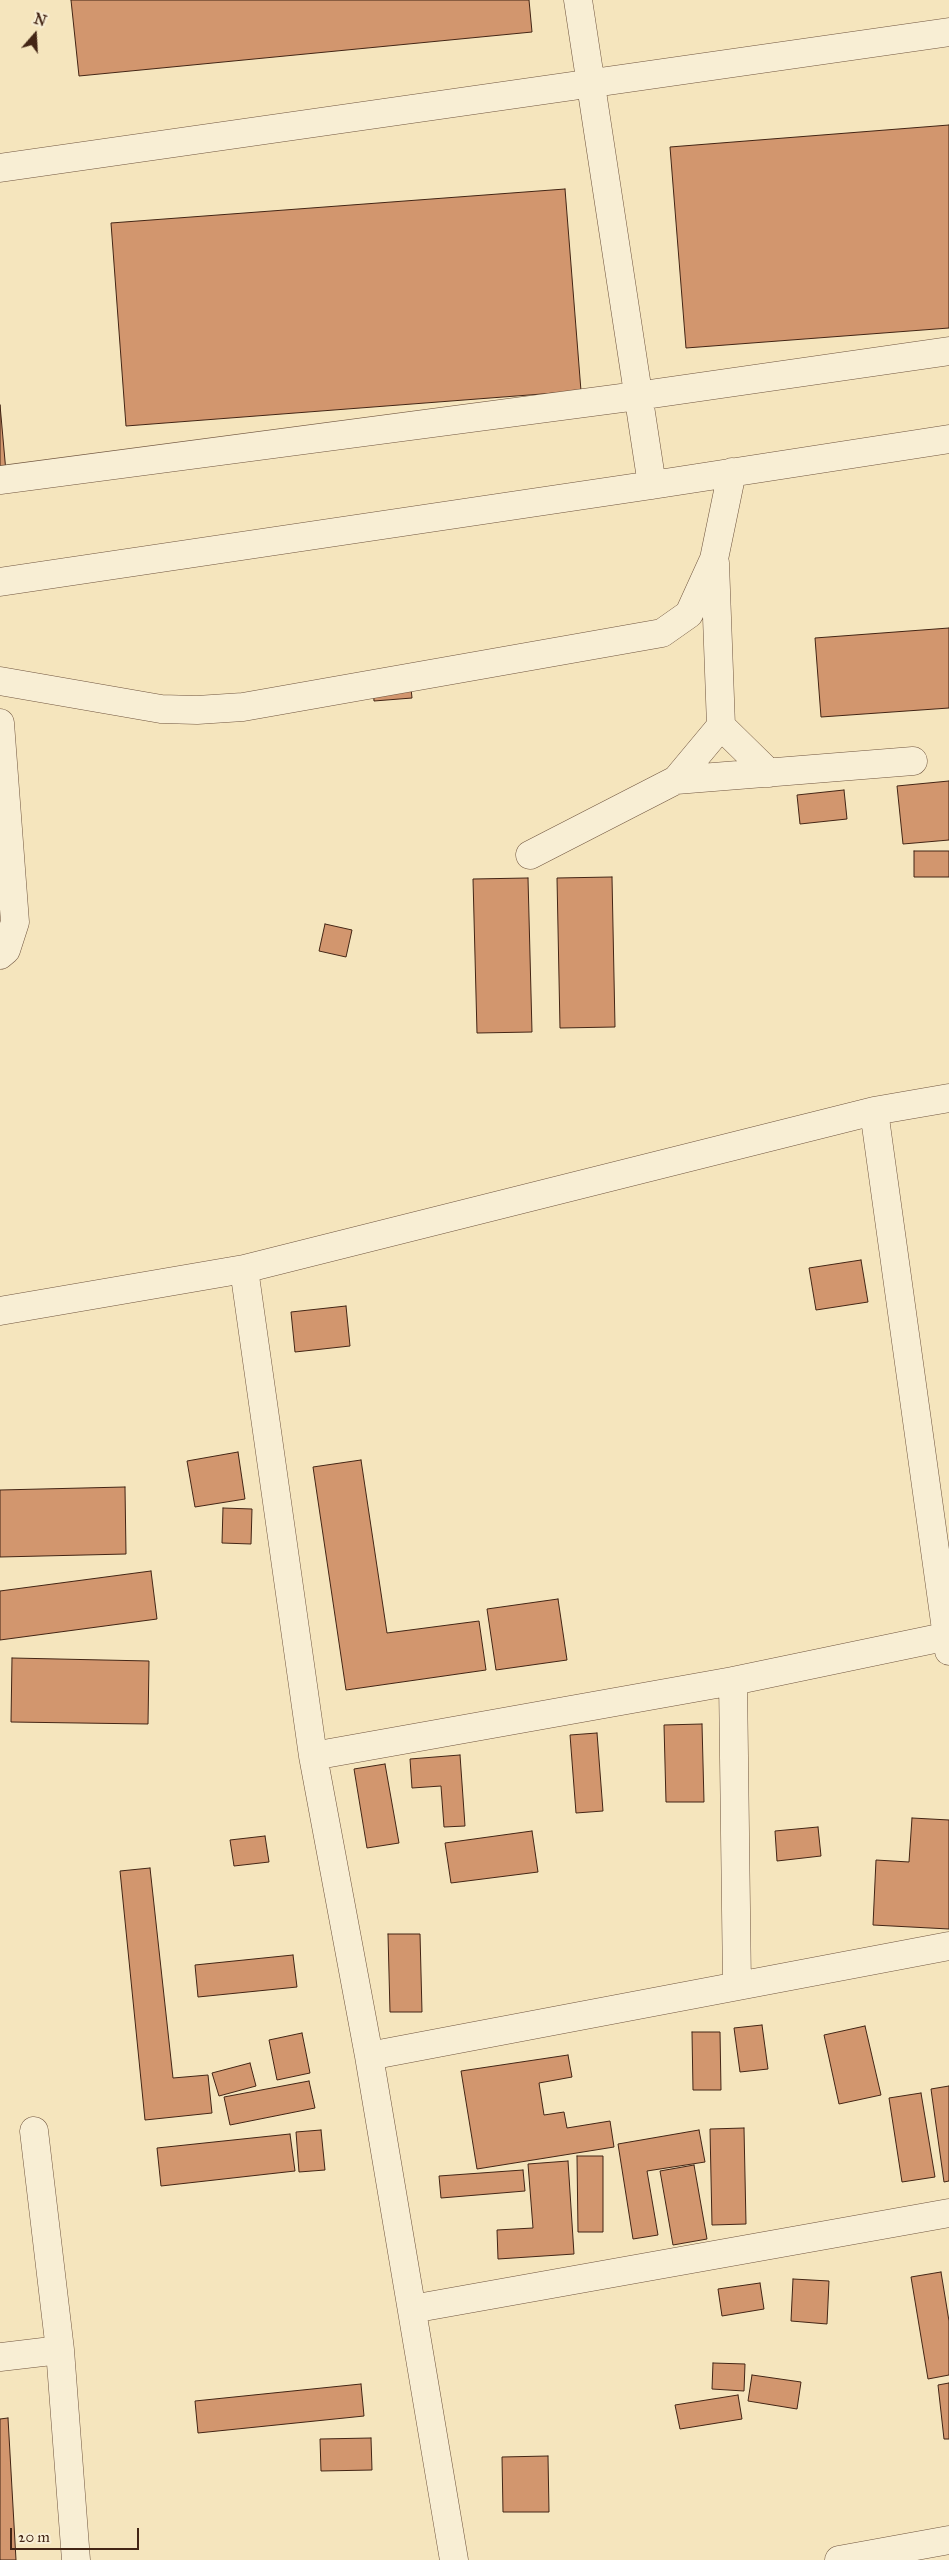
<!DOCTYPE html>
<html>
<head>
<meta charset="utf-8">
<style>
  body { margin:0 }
  #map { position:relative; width:949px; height:2560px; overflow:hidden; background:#f5e5bd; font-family:"IM FELL Great Primer",serif }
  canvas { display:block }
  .north { position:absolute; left:10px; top:10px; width:50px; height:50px; -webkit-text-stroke:4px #f8eed4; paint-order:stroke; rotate:19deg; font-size:14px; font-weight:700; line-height:20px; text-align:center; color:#432515 }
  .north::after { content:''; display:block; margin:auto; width:18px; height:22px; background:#432515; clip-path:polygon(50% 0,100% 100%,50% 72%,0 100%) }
  .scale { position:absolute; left:10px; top:2528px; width:129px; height:22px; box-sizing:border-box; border:2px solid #432515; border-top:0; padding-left:6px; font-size:15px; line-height:18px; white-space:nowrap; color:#432515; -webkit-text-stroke:4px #f8eed4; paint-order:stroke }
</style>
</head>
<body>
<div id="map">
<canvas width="949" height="2560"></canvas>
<div class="north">N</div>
<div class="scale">20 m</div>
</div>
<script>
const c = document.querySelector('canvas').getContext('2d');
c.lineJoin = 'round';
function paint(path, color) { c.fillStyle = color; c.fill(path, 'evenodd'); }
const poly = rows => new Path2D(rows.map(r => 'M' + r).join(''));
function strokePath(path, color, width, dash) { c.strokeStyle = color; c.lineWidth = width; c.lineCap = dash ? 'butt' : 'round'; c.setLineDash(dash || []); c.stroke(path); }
const building = poly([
  [71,0,529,0,532,32,79,76,71,0],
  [949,125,949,328,686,348,670,147,949,125],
  [565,189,581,391,126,426,111,223,565,189],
  [0,405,6,472,0,472,0,405],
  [949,628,949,708,821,717,815,638,949,628],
  [409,669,412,698,374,701,372,672,409,669],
  [949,781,949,840,903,844,897,786,949,781],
  [844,790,847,819,800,824,797,795,844,790],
  [914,851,949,851,949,877,914,877,914,851],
  [612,877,615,1027,560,1028,557,878,612,877],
  [528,878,532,1032,477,1033,473,879,528,878],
  [325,924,352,930,346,957,319,951,325,924],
  [861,1260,868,1302,816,1310,809,1268,861,1260],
  [346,1306,350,1346,295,1352,291,1312,346,1306],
  [238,1452,245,1499,195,1507,187,1461,238,1452],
  [361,1460,387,1633,479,1621,486,1670,346,1690,313,1467,361,1460],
  [125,1487,126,1554,0,1557,0,1490,125,1487],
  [223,1508,252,1509,251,1544,222,1543,223,1508],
  [151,1571,157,1619,0,1640,0,1591,151,1571],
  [558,1599,567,1660,496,1670,487,1609,558,1599],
  [12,1658,149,1661,148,1724,11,1722,12,1658],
  [702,1724,704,1802,666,1802,664,1725,702,1724],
  [597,1733,603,1811,576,1813,570,1735,597,1733],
  [460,1755,465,1826,444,1827,441,1786,412,1788,410,1759,460,1755],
  [385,1764,399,1843,367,1848,354,1769,385,1764],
  [912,1818,949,1820,949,1929,873,1925,876,1860,909,1862,912,1818],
  [818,1827,821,1856,777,1861,775,1831,818,1827],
  [532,1831,538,1872,451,1883,445,1843,532,1831],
  [265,1836,269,1862,234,1866,230,1840,265,1836],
  [150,1868,173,2078,208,2075,212,2113,145,2120,120,1871,150,1868],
  [388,1934,420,1934,422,2012,390,2012,388,1934],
  [293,1955,297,1987,198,1997,195,1965,293,1955],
  [762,2025,768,2069,740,2072,734,2028,762,2025],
  [865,2026,881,2095,839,2104,824,2035,865,2026],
  [692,2032,720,2032,721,2090,693,2090,692,2032],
  [302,2033,310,2073,277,2080,269,2040,302,2033],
  [568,2055,572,2077,539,2083,544,2115,564,2112,567,2128,610,2121,614,2147,477,2169,461,2071,568,2055],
  [250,2063,256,2086,219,2096,212,2073,250,2063],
  [309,2081,315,2108,230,2125,224,2097,309,2081],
  [949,2086,949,2181,944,2182,931,2089,949,2086],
  [921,2093,935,2177,902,2182,889,2098,921,2093],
  [744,2128,746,2224,712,2225,710,2129,744,2128],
  [321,2130,325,2170,299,2172,296,2132,321,2130],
  [699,2130,705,2162,647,2171,658,2235,633,2239,618,2144,699,2130],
  [290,2134,295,2171,161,2186,157,2148,290,2134],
  [577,2156,603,2156,603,2232,578,2232,577,2156],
  [568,2161,574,2254,498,2259,497,2230,533,2228,528,2164,568,2161],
  [694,2165,707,2239,673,2245,660,2171,694,2165],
  [523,2170,525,2191,441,2198,439,2176,523,2170],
  [941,2272,949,2321,949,2375,928,2379,911,2277,941,2272],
  [793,2279,829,2281,827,2324,791,2321,793,2279],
  [760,2283,764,2309,722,2316,718,2289,760,2283],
  [713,2363,745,2364,744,2391,712,2389,713,2363],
  [752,2375,801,2382,797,2409,748,2401,752,2375],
  [949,2383,949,2439,944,2439,938,2385,949,2383],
  [361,2384,364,2416,198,2433,195,2401,361,2384],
  [738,2395,742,2419,680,2429,675,2405,738,2395],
  [8,2418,16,2560,0,2560,0,2419,8,2418],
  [371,2438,372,2470,321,2471,320,2439,371,2438],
  [548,2456,549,2512,503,2512,502,2457,548,2456]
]);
paint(building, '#d2966e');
strokePath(building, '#432515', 1);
const minor = poly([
  [578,0,652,485],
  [0,168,949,32],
  [0,480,637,396,949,351],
  [0,582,652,485,949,439],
  [0,681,161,709,197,710,243,707,662,633,689,614,714,559,732,472],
  [0,723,15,922,6,950,0,955],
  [721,726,769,773],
  [676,780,721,726,715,563],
  [530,855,676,780,913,761],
  [874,1111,949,1651],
  [244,1269,313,1756,369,2056,454,2560],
  [0,1311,244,1269,874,1111,949,1098],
  [733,1681,737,1985],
  [313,1756,733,1681,949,1636],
  [369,2056,949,1946],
  [34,2131,60,2350,76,2560],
  [412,2309,949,2213],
  [0,2357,60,2350],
  [839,2560,949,2540]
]);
strokePath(minor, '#70553f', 29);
strokePath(minor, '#f8eed4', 28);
</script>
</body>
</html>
